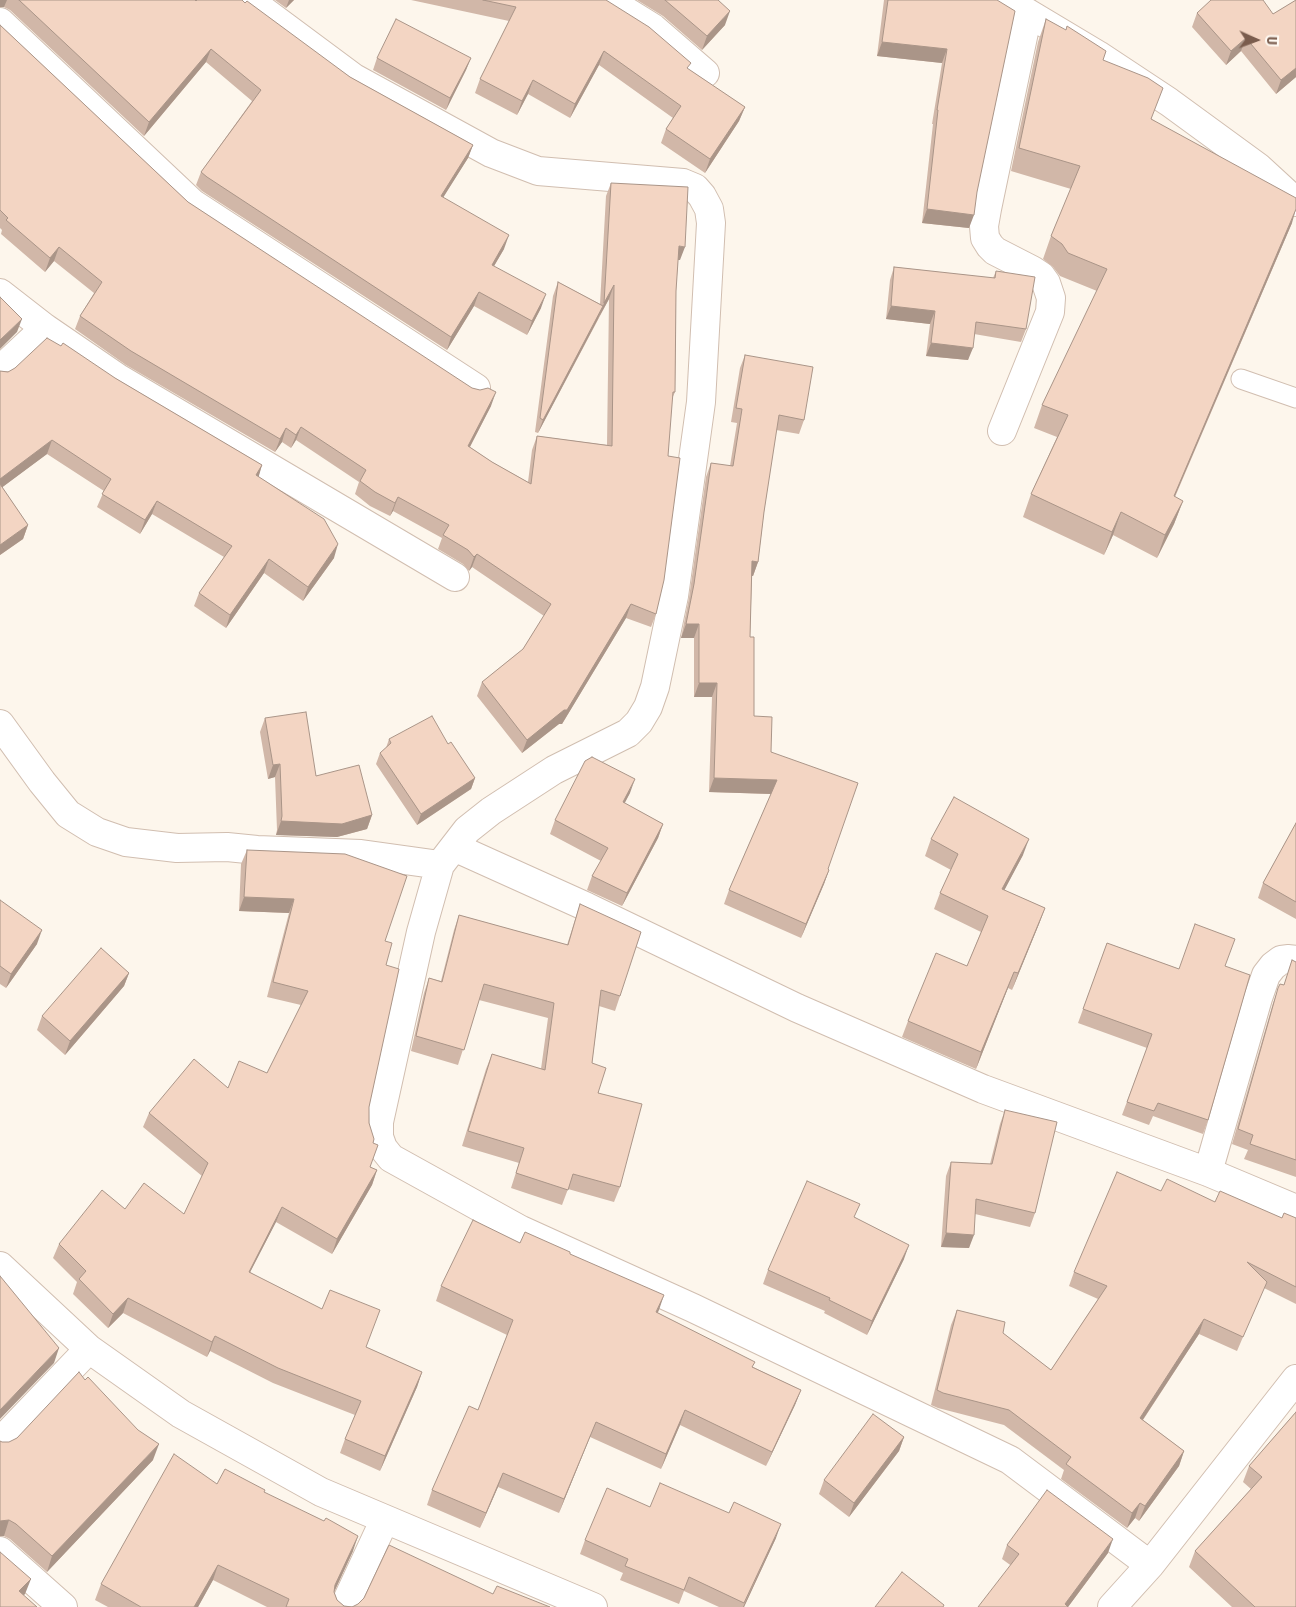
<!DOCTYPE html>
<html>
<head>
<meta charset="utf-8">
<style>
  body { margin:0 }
  #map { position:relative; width:1296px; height:1607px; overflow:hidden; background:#fdf6ec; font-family:"Fira Sans Condensed",sans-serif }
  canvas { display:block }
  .north { position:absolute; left:1231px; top:15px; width:50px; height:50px; -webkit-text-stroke:4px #fffaf3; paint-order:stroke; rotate:92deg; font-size:14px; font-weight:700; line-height:20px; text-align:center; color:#7a5c4d }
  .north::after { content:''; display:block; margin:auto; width:18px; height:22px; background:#7a5c4d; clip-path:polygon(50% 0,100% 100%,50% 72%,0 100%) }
</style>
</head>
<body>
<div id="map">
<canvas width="1296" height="1607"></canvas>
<div class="north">U</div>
</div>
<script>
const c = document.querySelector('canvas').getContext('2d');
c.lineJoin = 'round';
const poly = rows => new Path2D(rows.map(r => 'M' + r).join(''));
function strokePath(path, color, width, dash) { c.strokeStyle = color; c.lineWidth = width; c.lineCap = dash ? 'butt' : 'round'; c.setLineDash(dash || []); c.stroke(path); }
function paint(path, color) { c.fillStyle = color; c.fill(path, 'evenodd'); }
const lane = poly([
  [1241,379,1296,398]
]);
const street = poly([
  [249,0,354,78,491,153,538,171,683,183,695,188,702,196,709,209,711,223,701,402,674,596,655,687,648,707,639,722,628,733,554,770,491,811,467,830,440,865,421,932,379,1122,379,1137,383,1148,391,1158,521,1230,693,1308,1010,1460,1150,1565],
  [608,0,653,28,705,73],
  [1006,0,1098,55,1169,102,1258,167,1296,202],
  [0,22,192,203,476,388],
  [0,293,45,328,118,378,455,577],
  [0,370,45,328],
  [1002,431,1050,312,1051,298,1046,283,1041,276,1032,270,995,251,990,246,985,238,984,226,987,209,1028,13],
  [0,724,42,782,68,814,97,832,126,842,177,848,227,847,257,850,361,854,440,865],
  [454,847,587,907,797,1008,983,1089,1208,1172,1296,1209],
  [1208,1172,1258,998,1266,975,1273,966,1281,960,1289,959,1296,960],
  [0,1266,89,1349,181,1414,321,1492,593,1607],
  [0,1442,89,1349],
  [0,1551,63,1607],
  [344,1607,385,1519],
  [1112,1607,1150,1565,1296,1379]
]);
strokePath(lane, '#d1beb0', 21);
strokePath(street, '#d1beb0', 30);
strokePath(lane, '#fff', 19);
strokePath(street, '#fff', 28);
paint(poly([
  [0,0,195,0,196,1,245,3,350,77,473,145,468,158,443,197,504,249,494,266,541,308,527,335,474,306,447,350,202,191,196,185,201,172,252,101,206,62,144,136,10,10,4,7],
  [275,0,294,0,286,8],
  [411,0,606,0,688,69,745,107,739,121,705,173,661,143,666,129,673,118,599,65,570,118,528,94,517,115,475,93,480,79,509,21],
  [637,0,718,0,725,25,702,50,663,16],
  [884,0,997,0,969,228,922,223,933,124,932,124,942,63,877,56],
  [1296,0,1296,77,1276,94,1241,51,1226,65,1192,27,1197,13,1273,14],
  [1046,19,1103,60,1152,119,1292,223,1175,497,1183,501,1174,524,1157,558,1113,535,1104,555,1023,517,1031,494,1057,437,1034,428,1042,405,1097,291,1060,276,1053,267,1043,259,1051,236,1071,189,1011,171,1038,42],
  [0,25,188,202,491,406,470,447,492,462,528,482,532,450,537,436,607,445,609,299,538,433,535,432,553,296,558,282,600,304,606,196,611,183,680,260,678,260,676,291,675,392,672,399,656,614,651,627,626,618,562,724,559,724,522,753,477,696,482,682,523,649,544,616,472,567,469,571,463,564,438,549,442,538,393,511,390,516,370,506,355,494,359,482,296,440,291,448,282,442,275,452,126,365,75,329,80,316,94,293,54,261,45,272,1,234,2,230,0,228],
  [377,58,471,58,466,70,446,110,373,70],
  [894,267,993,278,996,271,1026,329,1021,342,974,334,968,360,926,356,930,324,886,319,890,280],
  [745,355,804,420,799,434,776,430,764,512,758,562,753,576,752,575,750,637,754,716,828,869,829,870,824,884,801,938,724,904,729,890,771,794,709,792,712,697,694,697,694,638,681,638,689,598,706,477,711,463,730,466,737,423,731,422,740,368],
  [0,371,115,378,262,465,258,477,334,558,303,601,264,573,226,628,194,606,199,593,224,557,152,514,140,534,97,507,104,491,47,454,2,487,28,525,23,539,0,555],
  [265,718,316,776,372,815,367,829,337,837,276,835,277,830,275,777,268,779,260,732],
  [389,739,448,744,475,778,471,789,417,825,376,764,380,753,386,748],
  [630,793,624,803,663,824,658,838,622,906,587,890,592,876,601,861,550,834,555,820],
  [1296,823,1296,919,1258,898,1263,883],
  [931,839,1023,855,1004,890,1045,908,1039,924,1012,990,1008,988,976,1069,902,1037,908,1021,967,966,981,932,934,909,940,893,951,870,925,856],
  [247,850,385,941,386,965,369,1107,370,1167,377,1170,372,1185,332,1254,276,1222,250,1272,366,1347,422,1372,417,1387,380,1471,340,1453,345,1439,355,1415,273,1383,210,1351,207,1357,123,1313,108,1328,73,1294,77,1282,53,1258,59,1244,125,1209,184,1214,202,1176,143,1127,149,1113,228,1088,267,1073,301,1005,267,997,289,913,239,911,241,864],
  [0,900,37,944,6,988,0,984],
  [580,904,620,996,615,1011,599,1006,592,1063,620,1187,614,1202,568,1189,562,1205,511,1188,519,1163,462,1146,486,1069,492,1054,541,1069,548,1018,479,1000,458,1065,411,1051,424,993,429,978,441,981,454,930,459,915,567,945],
  [1107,943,1179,969,1225,966,1208,1120,1203,1134,1153,1116,1149,1125,1122,1115,1147,1048,1078,1023],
  [1292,960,1296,962,1296,1177,1244,1159,1248,1150,1232,1144,1273,1003,1280,984,1284,985],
  [129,973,124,986,65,1055,37,1030,42,1016],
  [1005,1110,1035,1213,1030,1227,975,1214,969,1248,941,1247,946,1176,951,1162,990,1164,1000,1124],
  [1161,1191,1215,1202,1282,1218,1296,1218,1296,1304,1264,1288,1237,1351,1199,1334,1143,1420,1184,1451,1179,1466,1139,1521,1135,1518,1127,1528,1061,1479,1064,1470,1004,1425,938,1408,931,1405,951,1325,957,1310,1003,1333,1051,1370,1098,1299,1069,1286,1074,1272],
  [855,1217,904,1259,867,1335,824,1313,825,1311,763,1284,768,1270],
  [520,1243,570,1254,657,1312,753,1367,801,1390,795,1405,766,1466,680,1425,661,1469,590,1437,559,1513,498,1487,480,1528,427,1505,432,1490,478,1410,507,1335,436,1301,441,1286],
  [1296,1412,1296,1607,1232,1607,1189,1567,1195,1551,1251,1489,1243,1482,1249,1466],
  [904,1437,899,1451,849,1517,819,1494,824,1480],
  [0,1441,2,1442,153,1460,47,1572,10,1539,4,1536,0,1536],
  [264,1492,353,1551,334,1592,337,1600,344,1606,352,1607,493,1594,550,1607,267,1607,213,1580,198,1607,108,1607,95,1600,101,1584],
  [650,1507,776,1538,744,1607,719,1607,684,1591,679,1604,620,1580,623,1573,580,1554,585,1540],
  [1007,1545,1108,1553,1068,1607,1002,1559]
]), '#d1b7a8');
paint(poly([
  [0,0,7,0,4,7,0,7],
  [289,0,294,0,286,8],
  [730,11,725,25,702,50,707,36],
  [1246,38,1241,51,1226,65,1231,51],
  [882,42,947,49,942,63,877,56],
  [211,49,206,62,144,136,149,122],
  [604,51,599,65,570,118,575,104],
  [471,58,466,70,446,110,450,98],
  [1296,68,1296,77,1276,94,1281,80],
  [533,80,528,94,517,115,522,101],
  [745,107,739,121,705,173,710,159],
  [473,145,468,158,436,209,441,196],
  [927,209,974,215,969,228,922,223],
  [1296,209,1292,223,1165,519,1174,496],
  [509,235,504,249,487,278,492,265],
  [679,246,685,247,680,260,674,260],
  [59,247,54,261,45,272,50,258],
  [614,285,609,299,599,317,604,303],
  [479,292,474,306,447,350,451,337],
  [546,294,541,308,527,335,532,321],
  [603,306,598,319,538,433,543,420],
  [891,306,935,311,930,324,886,319],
  [22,319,17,332,0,349,0,340],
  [931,343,973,348,968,360,926,356],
  [496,392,491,406,463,460,468,446],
  [301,427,296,440,291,448,296,435],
  [286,428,282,442,275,452,280,439],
  [52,440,47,454,0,489,0,479],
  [262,465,258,479,256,475],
  [398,497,393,511,390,516,395,503],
  [157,501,152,514,140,534,145,520],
  [1183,501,1174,524,1157,558,1165,535],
  [1121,512,1113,535,1104,555,1112,532],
  [28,525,23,539,0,555,0,545],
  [338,544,334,558,303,601,308,587],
  [477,554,472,567,469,571,474,557],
  [269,559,264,573,226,628,230,615],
  [752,561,758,562,753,576,747,575],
  [631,604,626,618,562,724,559,724,522,753,527,740],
  [686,624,699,624,694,638,681,638],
  [699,683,717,683,712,697,694,697],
  [280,764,275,777,268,779,273,765],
  [475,778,471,789,417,825,421,814],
  [714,778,777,780,772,794,709,792],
  [635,779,630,793,618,816,623,802],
  [372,815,367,829,337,837,276,835,281,821],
  [663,824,658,838,622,906,627,893],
  [1029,839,1023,855,996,906,1002,889],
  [829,870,824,884,801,938,806,924],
  [244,897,294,899,289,913,239,911],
  [1045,908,1039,924,1012,990,1018,973],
  [42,930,37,944,6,988,11,974],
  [1014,972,1008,988,976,1069,981,1052],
  [129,973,124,986,65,1055,70,1041],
  [377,1170,372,1185,332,1254,337,1239],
  [282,1207,276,1222,243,1286,249,1272],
  [946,1233,974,1235,969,1248,941,1247],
  [909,1245,904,1259,867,1335,872,1321],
  [664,1295,659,1310,651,1327,656,1312],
  [128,1298,123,1313,108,1328,113,1314],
  [1204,1319,1199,1334,1134,1433,1140,1418],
  [215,1336,210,1351,207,1357,212,1342],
  [59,1348,54,1363,0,1419,0,1410],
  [422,1372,417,1387,380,1471,385,1456],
  [801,1390,795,1405,766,1466,772,1452],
  [685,1410,680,1425,661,1469,666,1454],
  [596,1422,590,1437,559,1513,564,1499],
  [904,1437,899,1451,849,1517,854,1503],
  [159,1444,153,1460,47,1572,52,1556],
  [1184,1451,1179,1466,1139,1521,1145,1506],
  [503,1473,498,1487,480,1528,486,1513],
  [1140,1503,1135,1518,1127,1528,1132,1513],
  [9,1520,4,1536,0,1536,0,1521],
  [781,1524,776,1538,744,1607,743,1607],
  [358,1536,353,1551,330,1601,335,1585],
  [1113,1539,1108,1553,1068,1607,1065,1604],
  [218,1565,213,1580,198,1607,194,1607],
  [31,1579,25,1594,14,1606,19,1591]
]), '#aa9588');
const building = poly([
  [19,0,195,0,196,1,197,0,242,0,245,3,247,1,350,77,473,145,441,196,509,235,492,265,546,294,532,321,479,292,451,337,207,177,201,172,261,90,211,49,149,122,19,0],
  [483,0,606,0,649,27,691,63,687,68,745,107,710,159,666,129,681,106,604,51,575,104,533,80,522,101,480,79,516,7,483,0],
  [665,0,718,0,730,11,707,36,665,0],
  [888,0,997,0,1015,11,977,192,974,215,927,209,938,110,937,110,947,49,882,42,888,0],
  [1211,0,1263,0,1273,14,1296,0,1296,68,1281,80,1246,38,1231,51,1197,13,1211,0],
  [396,19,471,58,450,98,377,58,396,19],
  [1046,19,1066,30,1067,26,1106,51,1103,60,1148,78,1163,88,1151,119,1296,198,1296,209,1174,496,1183,501,1165,535,1121,512,1112,532,1031,494,1068,415,1042,405,1107,269,1068,253,1062,244,1051,236,1080,166,1019,148,1046,19],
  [0,25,188,202,472,388,480,390,488,388,496,392,468,446,492,462,531,484,537,436,612,446,614,285,604,303,611,183,688,187,685,247,679,246,676,291,675,392,673,392,668,456,680,458,664,580,656,614,631,604,567,710,564,710,527,740,482,682,523,649,551,604,477,554,474,557,468,550,443,535,449,525,398,497,395,503,375,492,360,481,366,470,301,427,296,435,286,428,280,439,131,351,80,316,102,282,59,247,50,258,6,220,8,218,0,210,0,25],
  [894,267,995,278,996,271,1035,277,1026,329,976,322,973,348,931,343,935,311,891,306,894,267],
  [558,282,603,306,543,420,540,418,558,282],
  [0,297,22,319,0,340,0,297],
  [47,338,61,346,63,343,115,378,262,465,256,475,324,519,338,544,308,587,269,559,230,615,199,593,232,546,157,501,145,520,102,494,111,479,52,440,0,479,0,371,8,372,15,368,47,338],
  [745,355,813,367,804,420,779,415,764,512,758,562,752,561,750,637,754,637,754,716,772,717,771,752,858,783,828,869,829,870,806,924,729,890,777,780,714,778,717,683,699,683,699,624,686,624,694,584,711,463,733,466,742,409,736,408,745,355],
  [0,484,28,525,0,545,0,484],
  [306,712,316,776,359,765,372,815,342,824,281,821,282,816,280,764,273,765,265,718,306,712],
  [432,716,448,744,451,742,475,778,421,814,380,753,391,743,389,739,432,716],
  [592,757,635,779,623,802,663,824,627,893,592,876,608,848,555,820,585,761,592,757],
  [954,797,1029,839,1002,889,1045,908,1018,973,1014,972,981,1052,908,1021,936,953,967,966,988,916,940,893,958,854,931,839,954,797],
  [1296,823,1296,902,1263,883,1296,823],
  [247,850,345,854,407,876,385,941,392,943,386,965,399,969,369,1107,369,1123,374,1139,373,1143,378,1145,370,1167,377,1170,337,1239,282,1207,249,1272,322,1309,330,1290,380,1310,366,1347,422,1372,385,1456,345,1439,361,1401,278,1368,215,1336,212,1342,128,1298,113,1314,79,1279,86,1271,59,1244,102,1190,125,1209,144,1183,184,1214,208,1163,149,1113,194,1059,228,1088,239,1061,267,1073,308,991,273,982,294,899,244,897,247,850],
  [0,900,42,930,11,974,0,966,0,900],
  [580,904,641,932,620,996,601,990,592,1063,606,1068,598,1093,642,1104,620,1187,573,1174,568,1190,516,1173,524,1148,468,1131,492,1054,545,1070,554,1003,484,984,464,1050,416,1036,429,978,442,982,459,915,568,945,580,904],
  [1195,924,1235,939,1225,966,1250,975,1208,1120,1158,1103,1154,1111,1127,1102,1152,1034,1083,1009,1107,943,1179,969,1195,924],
  [101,948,129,973,70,1041,42,1016,101,948],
  [1292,960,1296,962,1296,1160,1250,1144,1253,1135,1238,1129,1278,988,1280,984,1284,985,1292,960],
  [1005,1110,1057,1122,1035,1213,976,1199,974,1235,946,1233,951,1162,992,1164,1005,1110],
  [1117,1172,1161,1191,1167,1179,1215,1202,1220,1191,1282,1218,1284,1213,1296,1218,1296,1287,1247,1262,1267,1282,1243,1337,1204,1319,1140,1418,1184,1451,1145,1506,1140,1503,1132,1513,1066,1464,1071,1457,1009,1410,943,1393,937,1390,957,1310,1005,1322,1003,1333,1051,1370,1107,1286,1074,1272,1117,1172],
  [807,1181,860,1204,854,1217,909,1245,872,1321,829,1300,830,1298,768,1270,807,1181],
  [473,1220,520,1243,525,1232,570,1252,570,1254,664,1295,656,1312,755,1362,752,1367,801,1390,772,1452,685,1410,666,1454,596,1422,564,1499,503,1473,486,1513,432,1490,469,1406,478,1410,513,1320,441,1286,473,1220],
  [0,1276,59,1348,0,1410,0,1276],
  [79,1372,85,1380,88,1377,138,1430,159,1444,52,1556,16,1524,9,1520,0,1521,0,1441,2,1442,9,1442,17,1438,79,1372],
  [1296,1412,1296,1607,1255,1607,1195,1551,1262,1477,1249,1466,1296,1412],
  [873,1414,904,1437,854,1503,824,1480,873,1414],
  [174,1454,217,1484,225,1469,265,1490,264,1492,324,1521,326,1518,358,1536,335,1585,334,1592,337,1600,344,1606,352,1607,358,1604,364,1598,389,1545,493,1594,497,1586,550,1607,286,1607,289,1599,218,1565,194,1607,141,1607,101,1584,174,1454],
  [660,1483,729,1513,734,1502,781,1524,744,1603,689,1577,684,1590,625,1566,628,1559,585,1540,607,1488,650,1507,660,1483],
  [1047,1490,1113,1539,1065,1604,1068,1607,978,1607,1019,1554,1007,1545,1047,1490],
  [0,1552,31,1579,19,1591,37,1607,0,1607,0,1552],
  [902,1572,944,1605,943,1607,875,1607,902,1572]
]);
paint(building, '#f3d5c3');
strokePath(building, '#aa9588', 1);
</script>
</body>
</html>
